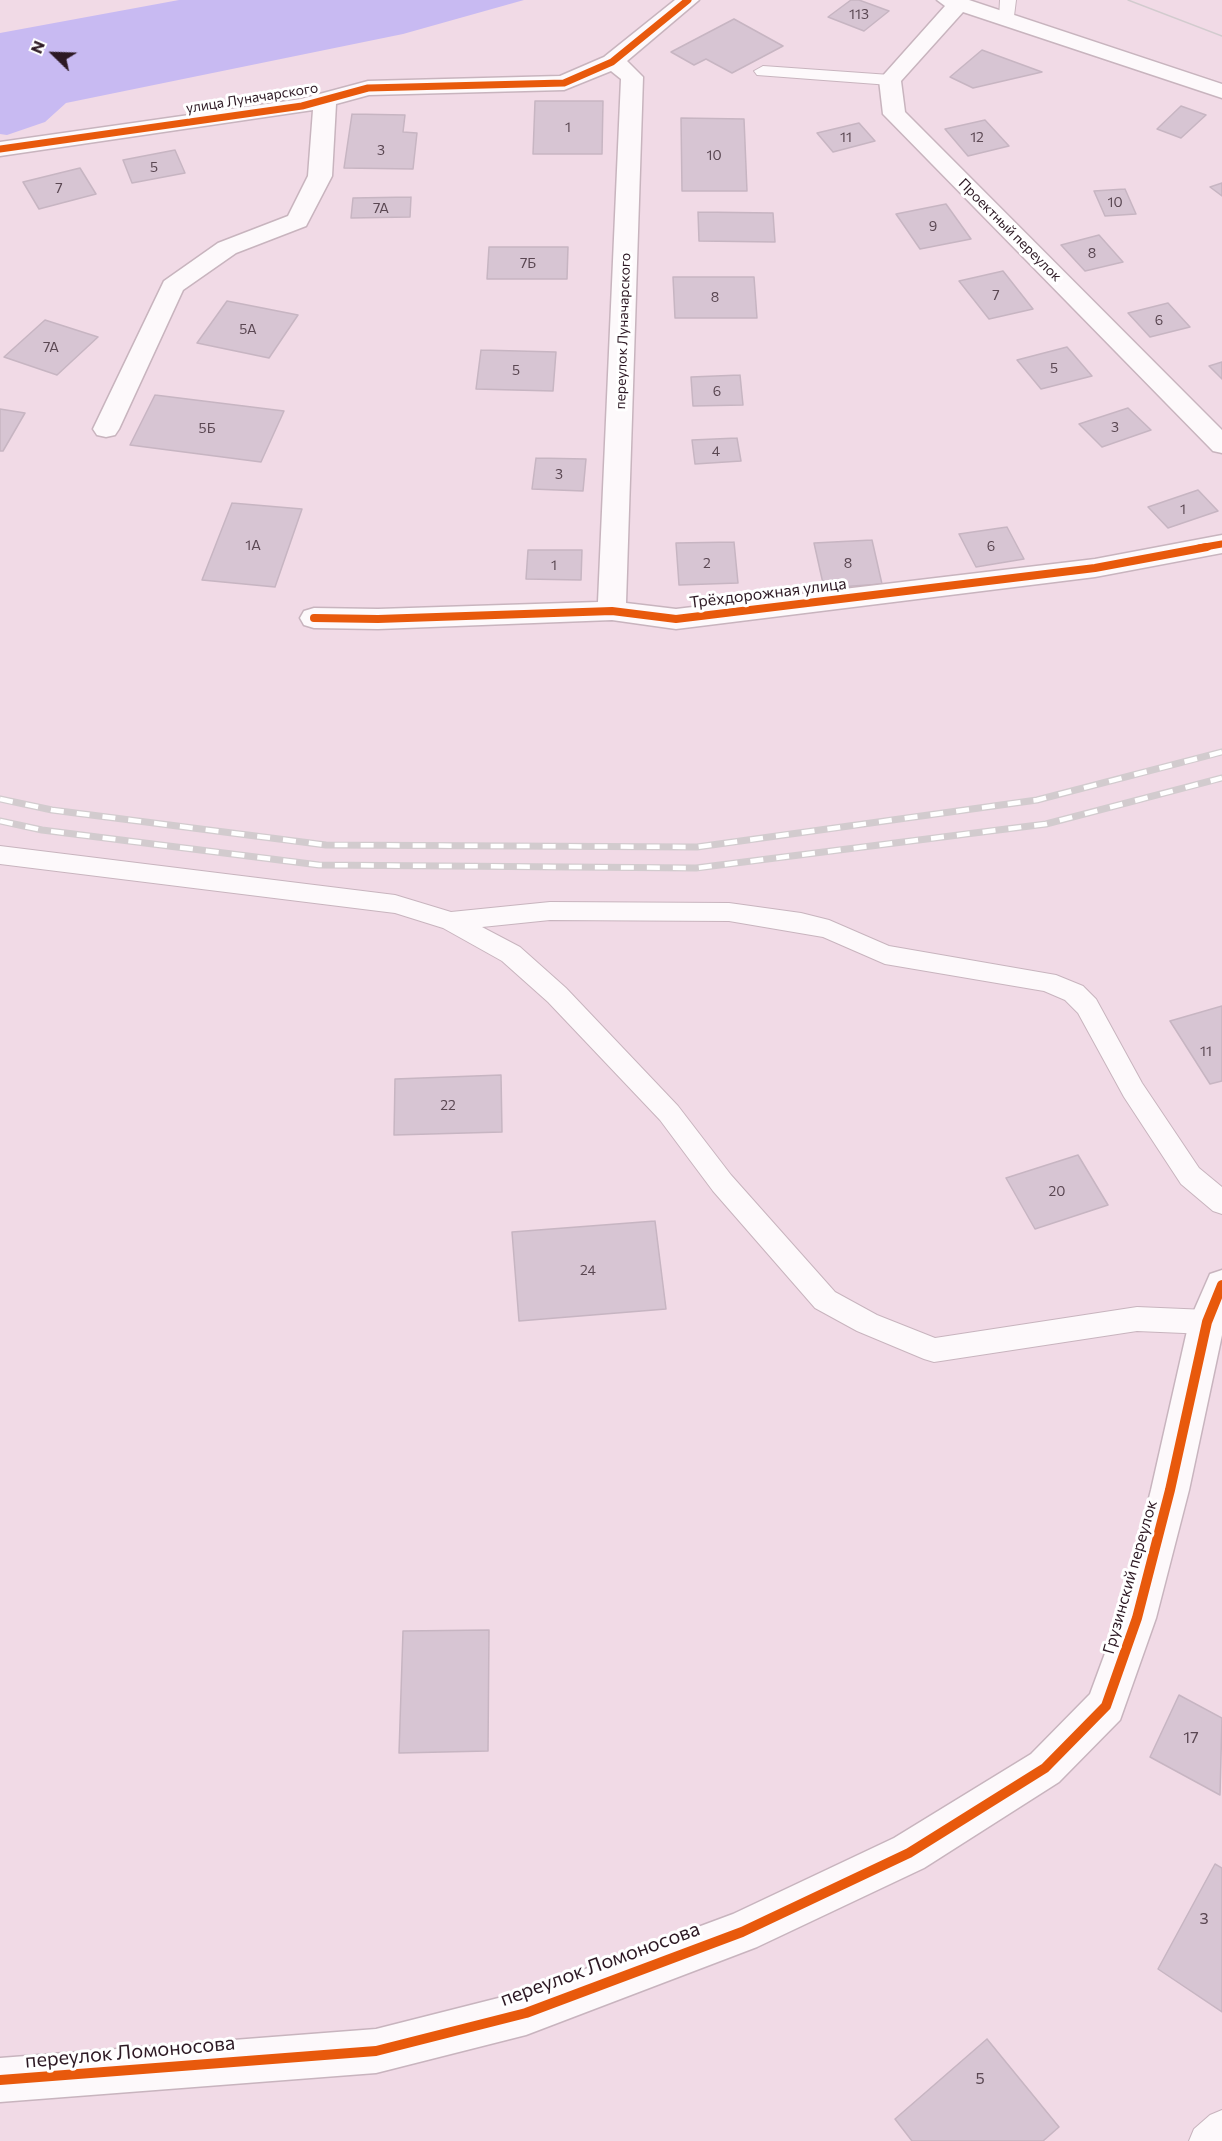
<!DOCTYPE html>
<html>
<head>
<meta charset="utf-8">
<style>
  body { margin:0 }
  #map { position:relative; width:1222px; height:2141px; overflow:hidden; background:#f1dae6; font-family:Commissioner,sans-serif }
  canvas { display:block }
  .north { position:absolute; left:24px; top:24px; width:60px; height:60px; -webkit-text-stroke:4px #fff; paint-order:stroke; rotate:293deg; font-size:16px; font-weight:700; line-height:24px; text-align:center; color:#2d1924 }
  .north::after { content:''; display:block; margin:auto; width:21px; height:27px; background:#2d1924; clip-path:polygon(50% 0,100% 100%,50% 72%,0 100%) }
</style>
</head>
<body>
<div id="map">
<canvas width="1222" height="2141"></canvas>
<div class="north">N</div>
</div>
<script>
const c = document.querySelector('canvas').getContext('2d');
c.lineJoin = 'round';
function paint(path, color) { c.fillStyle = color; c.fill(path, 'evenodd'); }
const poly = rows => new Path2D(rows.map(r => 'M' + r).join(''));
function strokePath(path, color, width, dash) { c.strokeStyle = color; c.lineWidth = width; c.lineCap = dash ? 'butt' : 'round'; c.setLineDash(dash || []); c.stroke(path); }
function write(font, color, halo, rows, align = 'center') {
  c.font = font + ' Commissioner,sans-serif'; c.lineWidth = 6; c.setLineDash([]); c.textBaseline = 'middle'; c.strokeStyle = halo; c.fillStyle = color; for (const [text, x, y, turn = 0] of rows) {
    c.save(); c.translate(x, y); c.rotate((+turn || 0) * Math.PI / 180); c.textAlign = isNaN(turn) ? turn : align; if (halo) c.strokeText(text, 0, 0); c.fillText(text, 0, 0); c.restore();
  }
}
paint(poly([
  [179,0,524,0,403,34,66,103,45,122,7,135,0,134,0,33]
]), '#c8baf2');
const building = poly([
  [851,0,859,0,889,11,864,31,828,17,851,0],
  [734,19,783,46,732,73,706,59,694,65,671,52,734,19],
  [982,50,1042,72,973,88,950,77,982,50],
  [535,101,603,101,602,154,533,154,535,101],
  [1181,106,1206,115,1181,138,1157,129,1181,106],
  [352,114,405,115,403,132,417,133,413,169,344,168,352,114],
  [681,118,744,119,747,191,682,191,681,118],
  [985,120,1009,146,968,156,945,129,985,120],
  [859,123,875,141,833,152,817,133,859,123],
  [175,150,185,173,132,183,123,160,175,150],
  [80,168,96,194,39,209,23,182,80,168],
  [1222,183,1222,196,1210,187,1222,183],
  [1125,189,1136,214,1105,216,1094,191,1125,189],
  [411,197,410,217,351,218,353,198,411,197],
  [946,204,971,239,920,249,896,214,946,204],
  [698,212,773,213,775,242,699,241,698,212],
  [1099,235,1123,262,1085,271,1061,245,1099,235],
  [489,247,568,247,567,279,487,279,489,247],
  [1003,271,1033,309,989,319,959,281,1003,271],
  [673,277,754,277,757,318,675,318,673,277],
  [227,301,298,315,269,358,197,343,227,301],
  [1168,303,1190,327,1150,337,1128,313,1168,303],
  [45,320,98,337,57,375,4,357,45,320],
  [1067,347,1092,376,1041,389,1017,360,1067,347],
  [481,350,556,352,553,391,476,389,481,350],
  [1222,362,1222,379,1209,366,1222,362],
  [740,375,743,405,693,406,691,377,740,375],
  [155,395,284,411,261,462,130,445,155,395],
  [1128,408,1151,430,1102,447,1079,424,1128,408],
  [0,409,25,413,3,451,0,451,0,409],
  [737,438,741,461,695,464,692,440,737,438],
  [536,458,586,459,583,491,532,489,536,458],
  [1198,490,1218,511,1168,528,1148,507,1198,490],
  [232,503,302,509,275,587,202,580,232,503],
  [1007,527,1024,559,976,567,959,534,1007,527],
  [872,540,882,584,824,588,814,543,872,540],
  [734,542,738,583,679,585,676,543,734,542],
  [528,550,582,550,581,580,526,579,528,550],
  [1222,1006,1222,1081,1210,1084,1170,1021,1222,1006],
  [501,1075,502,1132,394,1135,395,1079,501,1075],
  [1078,1155,1108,1205,1035,1229,1006,1178,1078,1155],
  [655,1221,666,1309,519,1321,512,1232,655,1221],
  [489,1630,488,1751,399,1753,403,1631,489,1630],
  [1179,1695,1222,1718,1220,1795,1150,1757,1179,1695],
  [1215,1864,1222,1868,1222,2012,1158,1969,1215,1864],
  [987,2039,1059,2127,1043,2141,912,2141,895,2119,987,2039]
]);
paint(building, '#d7c5d3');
strokePath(building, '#c7b5c2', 1.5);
const service = poly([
  [1000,0,1016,0,1013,24,1007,25,999,20,1000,0],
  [763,66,890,75,899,80,890,85,757,75,754,71,763,66],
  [0,846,395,895,451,912,550,902,729,903,801,913,829,920,889,946,1056,975,1083,986,1096,999,1142,1083,1199,1168,1222,1187,1222,1214,1213,1211,1181,1184,1124,1097,1078,1013,1065,1000,1044,991,885,964,823,937,729,921,550,920,482,927,520,947,566,988,678,1106,731,1175,835,1292,877,1315,935,1338,1137,1307,1207,1310,1217,1314,1221,1322,1217,1330,1207,1334,1137,1331,934,1362,924,1359,857,1331,815,1308,713,1191,660,1120,548,1002,502,961,443,928,395,913,0,864,0,846],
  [1222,2110,1222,2141,1189,2141,1194,2129,1210,2115,1222,2110]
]);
const minor = poly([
  [675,0,699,0,627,61,643,77,626,603,676,609,1095,559,1222,535,1222,553,1095,577,676,629,612,620,378,629,314,628,304,625,300,618,304,611,314,608,378,609,598,602,621,79,611,71,564,90,369,95,336,104,332,176,306,226,236,253,183,290,119,429,115,435,106,437,97,435,93,429,164,281,218,243,288,216,308,176,313,110,0,156,0,142,301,99,368,81,560,76,604,57,675,0],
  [937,0,969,0,1222,84,1222,98,963,12,901,81,905,112,1222,430,1222,453,1213,451,883,114,879,80,945,6,937,0],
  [1222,1270,1222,1335,1189,1490,1156,1618,1120,1720,1059,1782,924,1868,757,1947,526,2035,376,2073,0,2102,0,2058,376,2029,526,1991,733,1914,894,1838,1031,1754,1090,1694,1118,1618,1151,1490,1189,1322,1210,1274,1222,1270]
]);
strokePath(service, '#c8b4be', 2);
strokePath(minor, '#c8b4be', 3);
paint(service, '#fdf9fb');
paint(minor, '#fdf9fb');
strokePath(poly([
  [1128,0,1222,36]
]), '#d2cbce', 1.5);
const rail = poly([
  [0,799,52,810,326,845,697,847,1037,800,1222,752],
  [0,821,42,830,319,865,696,868,1046,824,1222,778]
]);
strokePath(rail, '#d2cbce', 7);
strokePath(rail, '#fff', 4.5, [13]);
strokePath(poly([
  [0,149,302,106,368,88,564,83,612,62,688,0],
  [1199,548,1222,544]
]), '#e8590c', 7);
strokePath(poly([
  [314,618,378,619,612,611,676,619,1095,568,1207,547]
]), '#e8590c', 8);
strokePath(poly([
  [0,2080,376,2051,526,2013,742,1932,909,1853,1045,1768,1106,1706,1137,1618,1170,1490,1207,1322,1222,1285]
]), '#e8590c', 10);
write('14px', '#5a4752', null, [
  ["113",859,14],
  ["1",568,127],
  ["11",846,137],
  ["12",977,137],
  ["3",381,150],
  ["10",714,155],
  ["5",154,167],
  ["7",59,188],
  ["10",1115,202],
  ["7А",381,208],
  ["9",933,226],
  ["8",1092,253],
  ["7Б",528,263],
  ["7",996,295],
  ["8",715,297],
  ["6",1159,320],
  ["5А",248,329],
  ["7А",51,347],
  ["5",1054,368],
  ["5",516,370],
  ["6",717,391],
  ["3",1115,427],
  ["5Б",207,428],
  ["4",716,451],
  ["3",559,474],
  ["1",1183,509],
  ["1А",253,545],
  ["6",991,546],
  ["2",707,563],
  ["8",848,563],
  ["1",554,565],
  ["11",1206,1051],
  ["22",448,1105],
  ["20",1057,1191],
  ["24",588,1270]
]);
write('14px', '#2d1924', '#fff', [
  ["улица Луначарского",252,98,-9],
  ["Проектный переулок",1010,230,45],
  ["переулок Луначарского",623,331,-88]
]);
write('16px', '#2d1924', '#fff', [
  ["Трёхдорожная улица",768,593,-7],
  ["Грузинский переулок",1130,1577,-74]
]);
write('16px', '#5a4752', null, [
  ["17",1191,1738],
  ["3",1204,1919],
  ["5",980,2079]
]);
write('20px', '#2d1924', '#fff', [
  ["переулок Ломоносова",600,1964,-20],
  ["переулок Ломоносова",130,2052,-5]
]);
</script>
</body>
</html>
